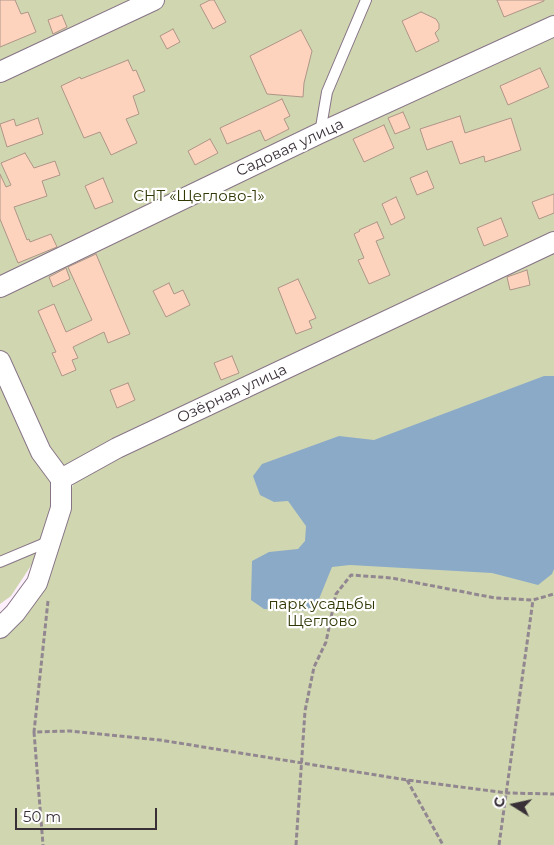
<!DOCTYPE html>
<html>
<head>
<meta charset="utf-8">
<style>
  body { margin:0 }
  #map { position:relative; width:554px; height:845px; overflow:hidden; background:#fdeffc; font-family:Montserrat,sans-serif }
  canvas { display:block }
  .north { position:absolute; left:489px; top:780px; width:50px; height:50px; -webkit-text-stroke:4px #fff; paint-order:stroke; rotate:280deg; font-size:14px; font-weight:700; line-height:20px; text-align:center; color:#382f37 }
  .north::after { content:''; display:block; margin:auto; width:18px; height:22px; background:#382f37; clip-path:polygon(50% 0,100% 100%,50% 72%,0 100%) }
  .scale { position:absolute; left:15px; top:808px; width:142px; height:22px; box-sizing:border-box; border:2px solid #382f37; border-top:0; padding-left:6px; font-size:15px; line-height:18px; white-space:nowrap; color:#382f37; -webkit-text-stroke:4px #fff; paint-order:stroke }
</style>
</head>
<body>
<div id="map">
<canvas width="554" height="845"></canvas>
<div class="north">С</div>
<div class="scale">50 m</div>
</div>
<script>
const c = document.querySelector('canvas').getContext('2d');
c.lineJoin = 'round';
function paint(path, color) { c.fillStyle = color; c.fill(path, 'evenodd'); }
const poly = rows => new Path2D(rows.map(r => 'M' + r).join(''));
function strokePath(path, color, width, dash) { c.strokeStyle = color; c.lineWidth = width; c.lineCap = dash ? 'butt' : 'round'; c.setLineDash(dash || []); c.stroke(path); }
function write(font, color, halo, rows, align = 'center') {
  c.font = font + ' Montserrat,sans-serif'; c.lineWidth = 4.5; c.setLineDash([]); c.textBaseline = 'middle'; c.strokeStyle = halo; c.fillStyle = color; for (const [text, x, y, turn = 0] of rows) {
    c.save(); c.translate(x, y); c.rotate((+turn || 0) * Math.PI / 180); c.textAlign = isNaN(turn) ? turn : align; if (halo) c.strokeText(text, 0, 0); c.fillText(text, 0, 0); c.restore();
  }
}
paint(poly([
  [0,0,554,0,554,845,0,845,0,636,42,586,75,478,63,488,38,555,11,596,0,604]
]), '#d0d7b0');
paint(poly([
  [544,376,554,376,554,569,552,574,538,585,492,573,350,565,332,567,319,599,310,611,264,609,251,600,252,561,269,552,298,549,305,541,306,526,288,501,274,502,260,495,253,476,262,464,339,436,374,440]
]), '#8baac7');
const building = poly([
  [0,0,15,0,21,14,28,12,36,32,0,47,0,0],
  [210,0,214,0,226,22,213,29,200,5,210,0],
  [497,0,544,0,544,1,504,17,497,0],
  [421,12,436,19,439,24,439,29,435,33,439,41,416,52,402,21,421,12],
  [62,15,67,27,53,34,48,20,62,15],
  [173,29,180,42,167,49,160,36,173,29],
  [301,30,312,51,304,83,303,97,267,94,250,56,301,30],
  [128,60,133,71,136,70,145,91,133,96,139,114,126,119,137,143,111,155,100,132,84,138,61,86,80,77,81,79,128,60],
  [540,68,549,87,508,105,500,86,540,68],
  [282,99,290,116,284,119,289,129,265,141,260,130,227,144,220,128,282,99],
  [403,112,410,128,395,134,388,118,403,112],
  [460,116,465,133,511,118,521,150,485,162,484,156,460,164,452,141,427,150,420,129,460,116],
  [38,118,43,134,7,147,0,124,14,119,16,126,38,118],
  [384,125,394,148,364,162,353,139,384,125],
  [210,139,218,153,195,165,188,151,210,139],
  [25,153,34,168,55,161,60,175,42,181,47,196,14,207,27,240,29,239,30,242,51,234,57,247,18,263,0,219,0,174,6,187,11,185,1,163,25,153],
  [427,171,434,188,417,195,410,178,427,171],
  [103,178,113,202,95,209,85,186,103,178],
  [554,194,554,213,539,219,532,202,554,194],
  [396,197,405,218,391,225,382,204,396,197],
  [501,218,508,236,484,246,477,228,501,218],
  [377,222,384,238,376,241,390,275,369,284,358,260,364,258,354,234,360,231,359,230,377,222],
  [96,254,130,334,108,343,104,332,73,347,78,358,72,360,76,370,62,376,52,353,56,352,38,311,54,304,66,332,92,320,68,267,96,254],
  [66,268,70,279,53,287,49,277,66,268],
  [527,270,530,285,510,290,507,277,527,270],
  [298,279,316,318,309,321,312,328,296,334,278,288,298,279],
  [169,283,174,294,183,290,190,305,166,317,153,291,169,283],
  [232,356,239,373,221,380,214,363,232,356],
  [128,383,135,400,117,408,110,390,128,383]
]);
paint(building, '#fdd3be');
strokePath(building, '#af9588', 1);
const service = poly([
  [320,133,327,92,366,0],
  [0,562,50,541]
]);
const minor = poly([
  [0,72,154,0],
  [0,287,320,133,554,26],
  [0,361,41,452,61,479],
  [0,628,15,613,37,583,61,508,61,479,117,448,554,242]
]);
strokePath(service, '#887587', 12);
strokePath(minor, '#887587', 22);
strokePath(poly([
  [48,601,34,732,70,731,160,740,407,780,507,793,554,794],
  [34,732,43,845],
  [407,780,443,845],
  [296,845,305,711,314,667,326,642,336,594,351,575,392,578,495,598,533,600,554,594],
  [499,845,533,600]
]), '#928791', 3, [5, 2.5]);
strokePath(service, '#fff', 10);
strokePath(minor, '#fff', 20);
write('15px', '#382f37', '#fff', [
  ["Садовая улица",290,148,-25],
  ["Озёрная улица",232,394,-25]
]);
write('15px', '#323706', '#fff', [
  ["СНТ «Щеглово-1»",199,197],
  ["парк усадьбы",322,605],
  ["Щеглово",322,622]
]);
</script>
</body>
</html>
